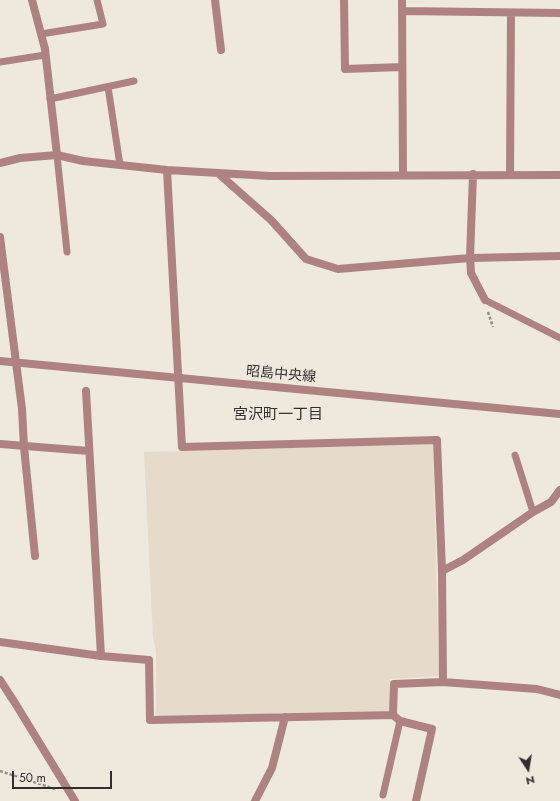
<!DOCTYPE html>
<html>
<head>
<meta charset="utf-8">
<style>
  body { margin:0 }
  #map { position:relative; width:560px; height:801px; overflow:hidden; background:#efe8dd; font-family:Jost,sans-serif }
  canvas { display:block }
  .north { position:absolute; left:508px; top:749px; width:40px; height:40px; -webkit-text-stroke:3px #efe8dd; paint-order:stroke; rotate:168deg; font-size:11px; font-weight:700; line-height:16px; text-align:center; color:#312f2b }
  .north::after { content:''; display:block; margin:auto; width:14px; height:18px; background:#312f2b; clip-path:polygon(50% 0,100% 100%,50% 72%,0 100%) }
  .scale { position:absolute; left:12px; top:771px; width:100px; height:18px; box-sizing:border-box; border:2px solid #312f2b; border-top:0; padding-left:5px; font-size:12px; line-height:14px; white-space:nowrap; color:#312f2b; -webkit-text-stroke:3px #efe8dd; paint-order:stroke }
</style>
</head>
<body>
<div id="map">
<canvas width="560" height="801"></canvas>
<div class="north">N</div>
<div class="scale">50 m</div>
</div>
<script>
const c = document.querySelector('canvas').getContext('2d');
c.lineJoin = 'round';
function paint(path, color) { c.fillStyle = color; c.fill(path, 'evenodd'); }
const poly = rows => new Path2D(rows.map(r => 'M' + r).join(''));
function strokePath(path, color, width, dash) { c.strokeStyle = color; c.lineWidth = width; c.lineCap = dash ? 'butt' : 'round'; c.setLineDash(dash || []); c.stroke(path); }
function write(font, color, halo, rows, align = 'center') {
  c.font = font + ' Jost,"Noto Sans JP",sans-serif'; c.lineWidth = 3.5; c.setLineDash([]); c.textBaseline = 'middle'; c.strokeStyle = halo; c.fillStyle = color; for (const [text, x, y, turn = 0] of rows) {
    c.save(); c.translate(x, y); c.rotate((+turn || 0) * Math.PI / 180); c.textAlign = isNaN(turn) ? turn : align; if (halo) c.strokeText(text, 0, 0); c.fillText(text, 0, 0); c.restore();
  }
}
paint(poly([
  [433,444,439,676,390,679,391,711,156,716,156,651,153,637,144,452]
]), '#e6daca');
strokePath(poly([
  [488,312,493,327],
  [0,771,55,789]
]), '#938e87', 2.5, [3, 2]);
strokePath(poly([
  [41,34,103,24,97,0],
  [0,62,45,55],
  [108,87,120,165],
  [50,99,134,81],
  [57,155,67,252],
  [485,300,560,338],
  [515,455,533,512],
  [383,795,400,721]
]), '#ae8281', 7);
strokePath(poly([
  [32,0,45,49,57,155],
  [215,0,221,50],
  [344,0,345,69,402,67],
  [402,0,403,174],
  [402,11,560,13],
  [0,163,20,158,57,155,83,161,167,170,270,176,560,175],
  [167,170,182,447,437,440,442,571,443,682],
  [219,174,271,220,306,259,338,269,470,258,560,256],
  [473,174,470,258,471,273,485,300],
  [510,175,511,13],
  [0,237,22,409,24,447,35,556],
  [86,391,101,656],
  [0,444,89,451],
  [442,571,463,560,533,512,551,502,560,490],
  [0,642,101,656,149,660,150,720,393,715,400,721,432,729,416,801],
  [393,715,394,684,443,682,537,689,560,695],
  [255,801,272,768,285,717]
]), '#ae8281', 8);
strokePath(poly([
  [0,361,560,414],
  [0,680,15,703,75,801]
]), '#ae8281', 8);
write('14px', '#312f2b', '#efe8dd', [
  ["昭島中央線",281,375,5]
]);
write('15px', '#312f2b', '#efe8dd', [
  ["宮沢町一丁目",278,415]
]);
</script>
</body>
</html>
